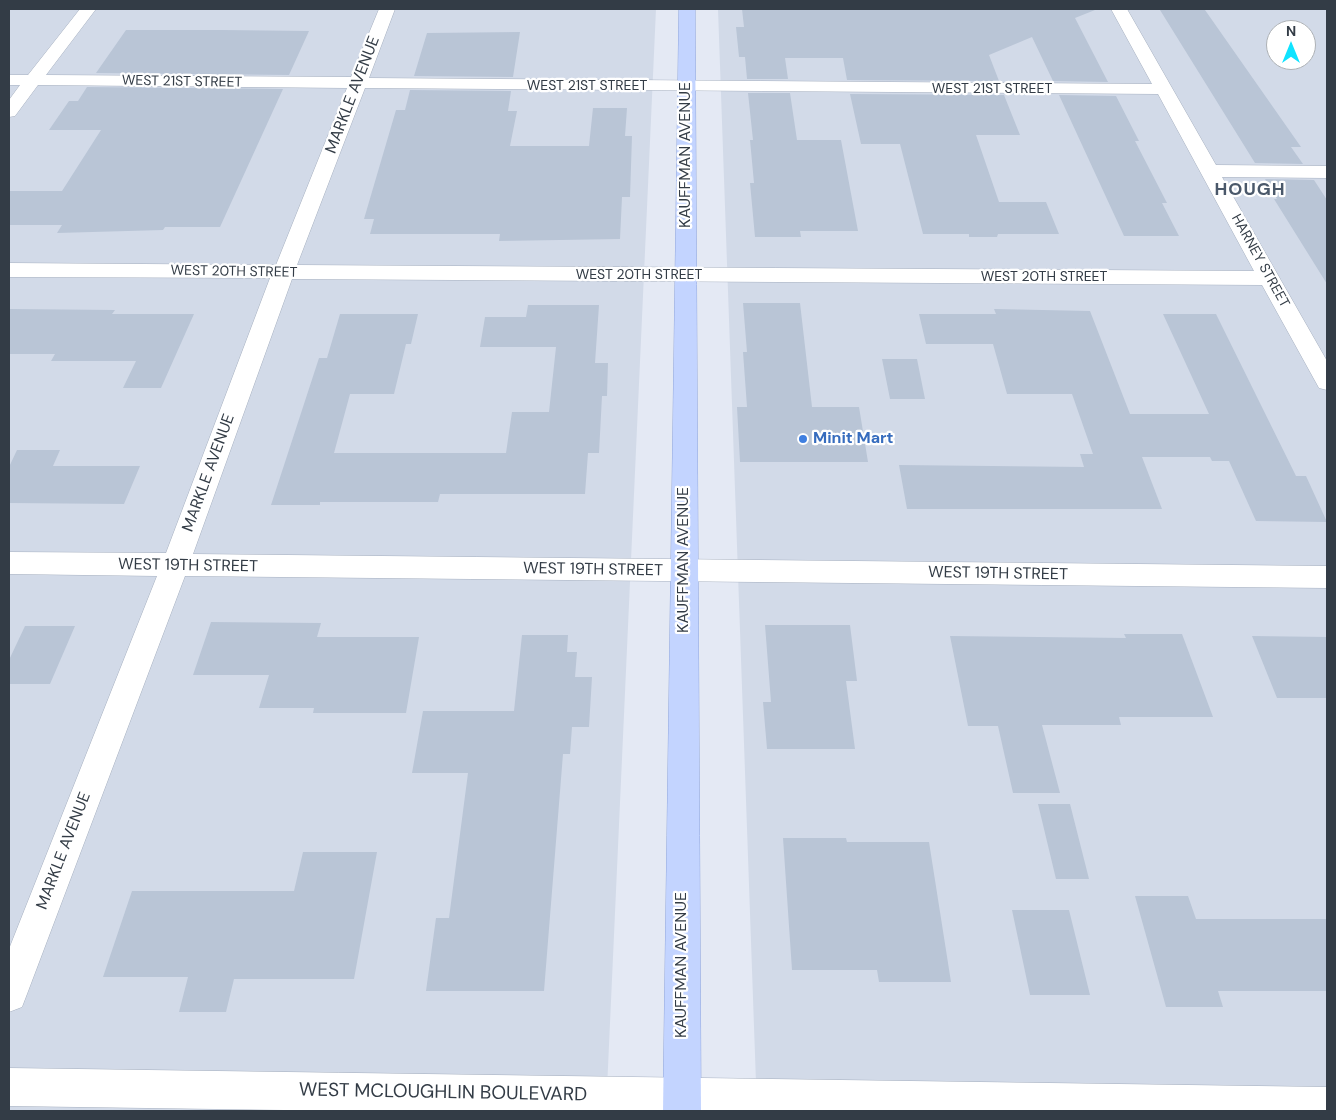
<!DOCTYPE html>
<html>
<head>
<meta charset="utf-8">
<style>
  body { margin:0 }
  #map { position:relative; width:1336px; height:1120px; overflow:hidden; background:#e4e9f4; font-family:"DM Sans",sans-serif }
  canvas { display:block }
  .frame { position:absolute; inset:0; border:10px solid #333c46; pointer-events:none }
  .north { position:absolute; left:1266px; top:20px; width:50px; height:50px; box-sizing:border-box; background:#fff; border:1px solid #adb1b5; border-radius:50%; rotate:0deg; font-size:14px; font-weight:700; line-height:20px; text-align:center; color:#333c46 }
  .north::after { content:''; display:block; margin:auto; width:18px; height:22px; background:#10e3ff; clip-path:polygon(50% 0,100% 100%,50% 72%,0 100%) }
</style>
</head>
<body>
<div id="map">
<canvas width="1336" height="1120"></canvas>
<div class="frame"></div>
<div class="north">N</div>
</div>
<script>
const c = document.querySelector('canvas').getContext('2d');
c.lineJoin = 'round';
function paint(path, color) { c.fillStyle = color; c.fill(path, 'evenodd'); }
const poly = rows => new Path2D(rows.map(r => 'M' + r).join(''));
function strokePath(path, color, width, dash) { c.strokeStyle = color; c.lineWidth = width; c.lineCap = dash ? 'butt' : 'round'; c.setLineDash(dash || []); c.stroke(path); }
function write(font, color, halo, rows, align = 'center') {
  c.font = font + ' "DM Sans",sans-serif'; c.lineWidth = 4.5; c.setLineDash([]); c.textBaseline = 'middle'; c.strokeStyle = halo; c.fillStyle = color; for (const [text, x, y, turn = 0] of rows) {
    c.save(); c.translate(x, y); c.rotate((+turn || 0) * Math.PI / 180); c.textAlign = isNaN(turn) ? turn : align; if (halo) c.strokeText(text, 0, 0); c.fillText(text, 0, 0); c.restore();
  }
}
paint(poly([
  [9,9,656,9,606,1111,9,1111],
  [718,9,1327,9,1327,1111,757,1111],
  [1276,30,1306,30,1306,60,1276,60]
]), '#d2dae8');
paint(poly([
  [742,9,1095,10,1075,18,1108,82,1053,81,1032,37,989,55,999,81,847,80,843,58,785,58,788,79,747,79,745,57,739,57,736,27,744,27],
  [1160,10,1205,10,1301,147,1291,147,1303,164,1255,163],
  [126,30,222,30,309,31,289,75,96,73],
  [520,32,513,77,414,76,427,33],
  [87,87,283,89,220,227,165,227,163,230,57,233,62,225,9,225,9,191,62,191,101,130,49,130,69,101,78,101],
  [410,90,511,91,508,111,517,111,510,146,589,146,593,108,627,108,625,136,632,136,630,197,622,197,620,239,499,241,500,234,370,234,374,219,364,219,396,110,405,110],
  [748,93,790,93,797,140,841,140,858,231,800,231,801,237,755,237,750,183,754,183,750,140,753,140],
  [850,94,1004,95,1020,135,976,135,999,202,1046,202,1059,234,998,234,997,237,969,237,969,234,923,234,900,144,861,144],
  [1059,95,1116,96,1139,141,1135,141,1167,203,1162,203,1179,236,1124,236],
  [1265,179,1314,180,1327,200,1327,284,1274,199,1277,199],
  [743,303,800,303,812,407,859,407,868,462,740,462,737,407,747,407,743,352,747,352],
  [528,305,599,305,595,363,608,363,607,396,602,396,599,453,588,453,585,494,440,494,438,502,320,502,320,505,271,505,319,358,327,358,340,314,418,314,411,344,406,344,394,394,350,394,334,453,506,453,512,412,549,412,556,347,480,347,485,317,526,317],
  [9,309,115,310,112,314,194,314,161,388,123,388,136,361,51,361,55,354,9,354],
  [994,309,1090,311,1130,414,1209,414,1163,314,1216,314,1296,476,1306,476,1327,522,1256,521,1229,461,1212,461,1210,457,1142,457,1162,509,907,509,899,465,1084,467,1080,454,1093,454,1072,394,1007,394,993,344,926,344,919,314,996,314],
  [882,359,917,359,925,399,890,399],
  [17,450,60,450,53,466,140,466,124,504,9,503,9,467],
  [211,622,321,623,317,637,419,637,406,713,313,713,314,708,259,708,269,675,193,675],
  [765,625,850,625,857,681,846,681,855,749,767,749,763,702,771,702],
  [25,626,75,626,50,684,9,684,9,660],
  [1124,634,1182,634,1213,717,1119,717,1121,725,1042,725,1060,793,1013,793,998,726,968,726,950,636,1126,638],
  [522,635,568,635,567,652,577,652,575,677,592,677,589,727,572,727,570,754,563,754,544,991,426,991,436,918,449,918,468,773,412,773,423,711,514,711],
  [1252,636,1327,637,1327,698,1277,698],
  [1038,804,1070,804,1089,879,1056,879],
  [783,838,846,838,847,842,929,842,951,982,879,982,877,970,792,970],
  [303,852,377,852,354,979,234,979,226,1012,179,1012,188,977,103,977,132,891,294,891],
  [1135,896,1188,896,1196,919,1327,919,1327,991,1218,991,1223,1007,1166,1007],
  [1012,910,1069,910,1090,995,1030,995]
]), '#b9c5d6');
const street = poly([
  [80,9,96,9,46,75,351,77,379,9,395,9,369,78,1152,84,1111,9,1127,9,1216,165,1327,166,1327,178,1222,177,1327,361,1327,390,1319,388,1262,285,292,279,193,554,1327,566,1327,588,185,576,27,994,22,1007,9,1012,9,949,157,576,9,574,9,552,166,553,270,278,9,277,9,263,276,265,347,88,38,85,15,116,9,117,9,100,20,85,9,85,9,75,28,75,80,9],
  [365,88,1158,94,1254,271,297,265,365,88],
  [9,1068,1327,1087,1327,1111,353,1111,9,1106,9,1068]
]);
const secondary = poly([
  [679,9,695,9,701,1111,663,1111,679,9]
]);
strokePath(street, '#a6b0c0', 1);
strokePath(secondary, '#92a7db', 1);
paint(street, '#fff');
paint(secondary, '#c3d4ff');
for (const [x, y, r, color] of [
  [803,439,5,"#3f7fe0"]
]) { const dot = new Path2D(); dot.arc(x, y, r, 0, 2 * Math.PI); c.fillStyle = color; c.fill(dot); strokePath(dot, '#fff', 2); }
write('14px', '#333c46', '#fff', [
  ["WEST 21ST STREET",182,82,1],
  ["WEST 21ST STREET",587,86],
  ["WEST 21ST STREET",992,89],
  ["HARNEY STREET",1260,261,61],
  ["WEST 20TH STREET",234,272,1],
  ["WEST 20TH STREET",639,275],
  ["WEST 20TH STREET",1044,277]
]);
write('16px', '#333c46', '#fff', [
  ["MARKLE AVENUE",353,95,-69],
  ["KAUFFMAN AVENUE",686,155,-90],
  ["MARKLE AVENUE",209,473,-70],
  ["KAUFFMAN AVENUE",684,560,-90],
  ["WEST 19TH STREET",188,566,1],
  ["WEST 19TH STREET",593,570,1],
  ["WEST 19TH STREET",998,574,1],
  ["MARKLE AVENUE",64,851,-69],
  ["KAUFFMAN AVENUE",682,965,-90]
]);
write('bold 16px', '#366cbe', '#fff', [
  ["Minit Mart",813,439]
], 'left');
c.letterSpacing = '1px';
write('bold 18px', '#4a586a', '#fff', [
  ["HOUGH",1250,190]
]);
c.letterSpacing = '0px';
write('19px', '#333c46', '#fff', [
  ["WEST MCLOUGHLIN BOULEVARD",443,1093,1]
]);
</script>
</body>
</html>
